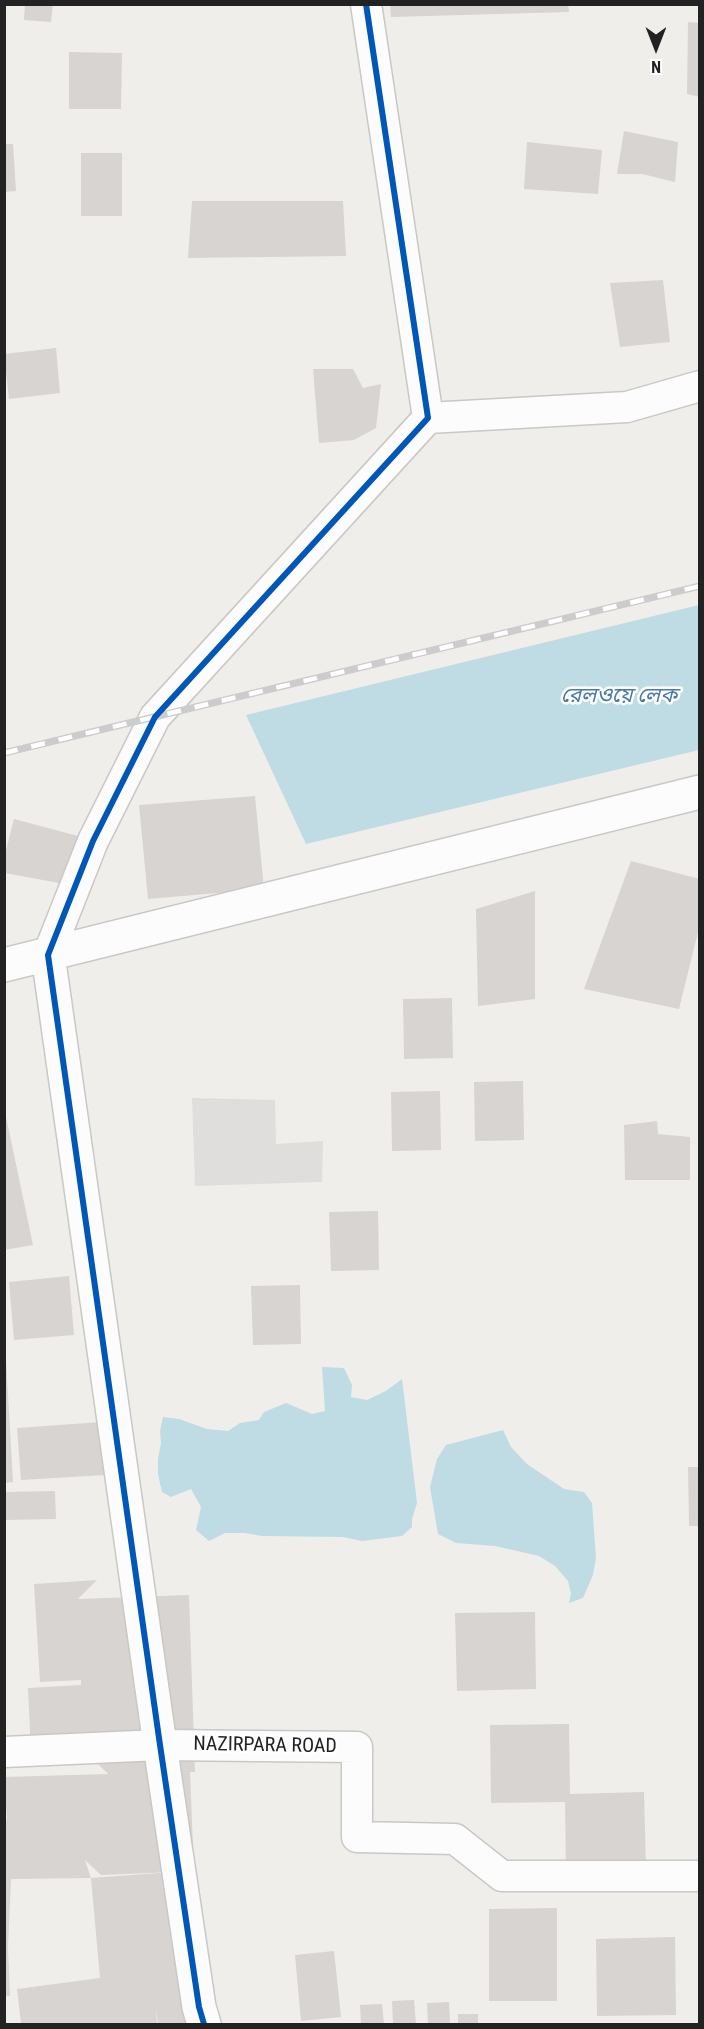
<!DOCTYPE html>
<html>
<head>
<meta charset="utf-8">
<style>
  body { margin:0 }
  #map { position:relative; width:704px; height:2029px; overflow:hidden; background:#f0eeeb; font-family:"Roboto Condensed",sans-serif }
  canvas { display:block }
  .frame { position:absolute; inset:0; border:6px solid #222; pointer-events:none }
  .north { position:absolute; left:626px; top:18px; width:60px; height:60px; -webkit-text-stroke:4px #fff; paint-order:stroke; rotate:180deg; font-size:16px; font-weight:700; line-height:24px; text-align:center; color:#222 }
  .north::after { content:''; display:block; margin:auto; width:21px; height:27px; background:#222; clip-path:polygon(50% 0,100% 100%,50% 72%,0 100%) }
</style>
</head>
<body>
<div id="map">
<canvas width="704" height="2029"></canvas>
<div class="frame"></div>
<div class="north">N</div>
</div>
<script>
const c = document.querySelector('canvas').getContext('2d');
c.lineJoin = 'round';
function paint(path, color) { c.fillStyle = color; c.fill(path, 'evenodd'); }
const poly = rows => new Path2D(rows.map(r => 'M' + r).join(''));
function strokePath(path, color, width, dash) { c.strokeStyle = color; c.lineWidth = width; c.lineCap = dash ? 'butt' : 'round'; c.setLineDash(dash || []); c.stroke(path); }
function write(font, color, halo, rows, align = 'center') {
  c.font = font + ' "Roboto Condensed","Noto Sans Bengali",sans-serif'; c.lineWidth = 5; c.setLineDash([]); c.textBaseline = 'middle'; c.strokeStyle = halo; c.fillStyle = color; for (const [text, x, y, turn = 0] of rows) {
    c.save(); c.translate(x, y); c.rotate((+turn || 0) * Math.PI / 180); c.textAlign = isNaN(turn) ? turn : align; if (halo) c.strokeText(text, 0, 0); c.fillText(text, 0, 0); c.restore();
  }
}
paint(poly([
  [192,1098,275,1100,276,1144,323,1141,322,1182,195,1186]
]), '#dfdedc');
paint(poly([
  [699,605,699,750,306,844,246,715],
  [322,1367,344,1368,352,1385,351,1397,367,1400,386,1391,402,1379,417,1503,412,1519,412,1527,402,1536,362,1541,343,1537,262,1536,245,1533,225,1533,209,1541,196,1530,201,1507,191,1489,171,1497,162,1492,158,1474,158,1459,161,1443,160,1431,163,1417,179,1419,207,1429,228,1431,240,1423,259,1420,264,1412,286,1403,312,1414,325,1411],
  [503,1430,511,1447,527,1464,564,1489,584,1492,592,1503,596,1558,593,1575,583,1598,569,1603,571,1593,568,1581,555,1566,539,1556,495,1546,456,1543,438,1534,430,1487,437,1459,446,1445]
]), '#bfdbe3');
paint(poly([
  [25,4,53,4,51,22,24,20],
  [390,4,568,4,569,12,391,17],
  [688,22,700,23,700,97,687,94],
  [69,52,122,53,121,109,69,109],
  [624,131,678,142,675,182,642,174,617,174],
  [527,142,602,150,598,194,524,189],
  [4,144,13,144,16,191,4,192],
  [81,153,122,153,122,216,81,216],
  [192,201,343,201,346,256,188,258],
  [663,280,670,342,620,347,610,283],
  [56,348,60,393,9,399,4,354],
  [313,369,353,369,363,388,381,384,376,428,354,440,319,443],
  [255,796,264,889,148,899,139,805],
  [14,819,78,836,75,886,5,873,5,854],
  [631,861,700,879,700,924,679,1009,584,989],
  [535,891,535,999,478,1006,476,909],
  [452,998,453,1058,404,1059,403,999],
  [523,1081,524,1140,475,1141,474,1082],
  [440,1091,441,1150,392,1151,391,1092],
  [4,1107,33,1245,4,1250],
  [657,1121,658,1134,690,1137,690,1180,625,1180,624,1125],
  [378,1211,379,1270,331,1271,329,1212],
  [69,1276,74,1335,14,1340,9,1282],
  [300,1285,301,1344,253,1345,251,1286],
  [4,1360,6,1360,13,1482,4,1483],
  [101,1422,105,1475,21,1480,17,1428],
  [688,1467,700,1467,700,1526,689,1526],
  [55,1491,56,1519,4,1520,4,1492],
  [97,1580,78,1599,189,1595,195,1772,190,1772,194,1871,206,2024,158,2024,156,2007,157,2024,21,2024,17,1989,100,1978,91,1878,172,1872,101,1875,85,1860,91,1878,11,1879,8,1948,10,1996,4,1996,4,1815,7,1820,4,1777,108,1774,83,1749,31,1752,28,1688,81,1685,81,1680,40,1682,34,1584],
  [535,1612,536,1689,457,1691,455,1613],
  [569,1724,570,1794,644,1792,646,1870,566,1871,565,1802,491,1803,490,1725],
  [557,1908,557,2001,489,2001,489,1909],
  [675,1937,676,2015,597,2016,596,1939],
  [334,1951,341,2017,301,2021,295,1955],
  [414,2000,416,2024,393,2024,392,2001],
  [449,2002,450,2024,428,2024,427,2003],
  [382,2004,384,2024,361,2024,360,2005],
  [458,2014,478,2014,478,2024,458,2024]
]), '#d7d4d2');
const minor = poly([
  [428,418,627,407,700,386],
  [48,955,93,841,155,717,428,418,366,4],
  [4,1752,160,1745,357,1747,357,1837,455,1839,502,1876,700,1876]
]);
const tertiary = poly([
  [48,955,160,1745,199,2007,204,2024],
  [4,965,700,792]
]);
strokePath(minor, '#c9c8c7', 33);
strokePath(tertiary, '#c9c8c7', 36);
strokePath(minor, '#fdfcfc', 30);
strokePath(tertiary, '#fdfcfc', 33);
const rail = poly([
  [4,753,700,586]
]);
strokePath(rail, '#ccc', 7);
strokePath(rail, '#fff', 4.5, [14]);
strokePath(poly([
  [204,2024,199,2007,160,1745,48,955,93,841,155,717,428,418,366,4]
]), '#0057b8', 6);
write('20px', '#222', '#fff', [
  ["NAZIRPARA ROAD",265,1746,1]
]);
write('italic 21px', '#4a7aab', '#fff', [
  ["রেলওয়ে লেক",619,697]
]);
</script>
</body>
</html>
